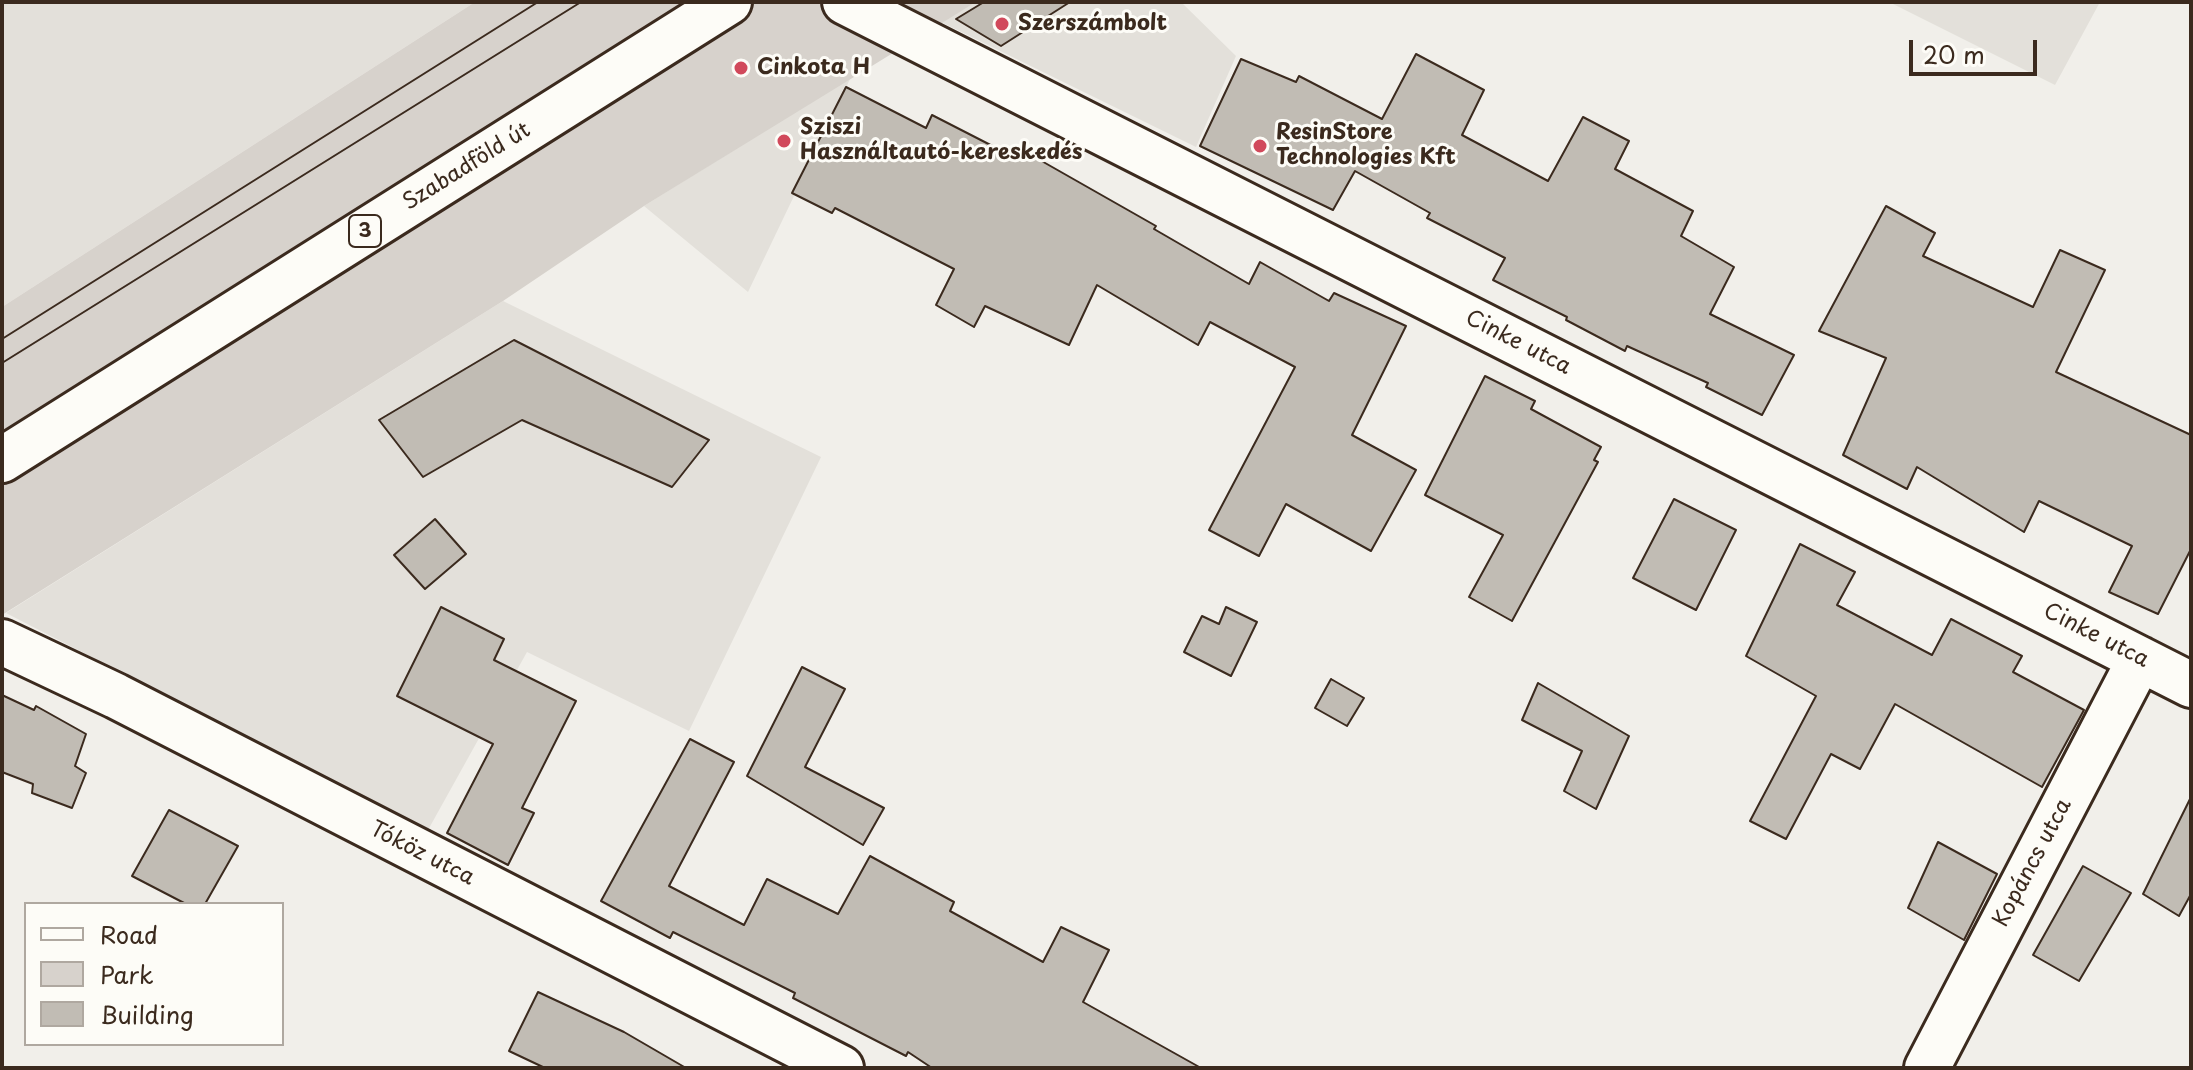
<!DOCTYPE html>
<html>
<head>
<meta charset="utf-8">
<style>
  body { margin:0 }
  #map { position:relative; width:2193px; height:1070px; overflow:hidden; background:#f1efea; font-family:"Playpen Sans",sans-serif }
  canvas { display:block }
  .frame { position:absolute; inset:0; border:4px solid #3b2a1e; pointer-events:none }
  .legend { position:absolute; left:24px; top:902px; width:260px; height:144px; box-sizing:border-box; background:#fdfcf7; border:2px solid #afa8a0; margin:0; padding:10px 14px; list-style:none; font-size:24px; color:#3b2a1e }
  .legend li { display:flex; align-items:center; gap:16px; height:40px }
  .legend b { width:40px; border:2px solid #afa8a0 }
  .scale { position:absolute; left:1909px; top:40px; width:128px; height:36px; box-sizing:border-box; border:4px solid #3b2a1e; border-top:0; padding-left:10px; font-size:24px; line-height:28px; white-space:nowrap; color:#3b2a1e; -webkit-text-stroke:6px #fdfcf7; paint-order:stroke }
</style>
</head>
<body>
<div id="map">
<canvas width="2193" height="1070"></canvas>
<div class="frame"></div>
<ul class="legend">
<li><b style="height:10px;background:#fdfcf7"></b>Road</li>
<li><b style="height:22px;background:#d7d2cc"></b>Park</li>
<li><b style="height:22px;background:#c1bcb4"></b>Building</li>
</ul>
<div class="scale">20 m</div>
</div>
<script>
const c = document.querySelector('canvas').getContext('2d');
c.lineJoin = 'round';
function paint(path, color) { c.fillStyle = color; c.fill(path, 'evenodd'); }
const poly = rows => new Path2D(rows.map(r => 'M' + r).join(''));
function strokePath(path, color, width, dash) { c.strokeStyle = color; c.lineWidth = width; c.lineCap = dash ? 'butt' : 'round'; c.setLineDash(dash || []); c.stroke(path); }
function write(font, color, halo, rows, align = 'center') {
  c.font = font + ' "Playpen Sans",sans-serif'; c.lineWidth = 6; c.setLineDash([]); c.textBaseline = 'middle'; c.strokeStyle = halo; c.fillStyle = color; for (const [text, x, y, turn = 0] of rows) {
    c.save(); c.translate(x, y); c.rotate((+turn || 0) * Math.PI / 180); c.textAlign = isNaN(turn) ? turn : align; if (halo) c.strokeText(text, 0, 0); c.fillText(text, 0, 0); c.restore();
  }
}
paint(poly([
  [2,2,475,2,2,307],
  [976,2,1181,2,1236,56,1196,147,941,22],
  [1889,2,2100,2,2055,85],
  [851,77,748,292,644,206],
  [503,301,821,457,689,731,527,652,428,830,6,613]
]), '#e3e0da');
paint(poly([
  [475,2,976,2,644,206,503,301,2,615,2,307]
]), '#d7d2cc');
const building = poly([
  [984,2,1070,2,1001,46,956,19,984,2],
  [1416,54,1484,90,1462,135,1548,181,1583,117,1629,141,1615,169,1693,211,1681,236,1734,267,1710,314,1794,355,1762,415,1706,387,1708,383,1627,346,1625,351,1566,320,1567,317,1493,280,1505,258,1427,218,1430,213,1355,171,1333,210,1200,146,1241,59,1296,82,1299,76,1382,119,1416,54],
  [846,87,926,128,932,115,1012,156,1017,147,1156,226,1154,229,1249,284,1260,262,1329,301,1334,293,1406,326,1352,435,1416,470,1371,551,1286,504,1259,556,1209,530,1295,367,1210,322,1198,345,1097,285,1069,345,985,306,974,327,936,305,954,269,835,208,832,213,792,193,846,87],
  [1886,206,1935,233,1923,256,2033,307,2060,250,2105,270,2056,372,2191,435,2191,549,2158,614,2109,592,2132,546,2039,501,2024,532,1917,467,1907,489,1843,455,1886,358,1819,331,1886,206],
  [514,340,709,440,672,487,522,420,423,477,379,420,514,340],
  [1485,376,1535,401,1531,409,1601,447,1594,460,1598,462,1512,621,1469,597,1503,535,1425,495,1485,376],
  [1674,499,1736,530,1696,610,1633,578,1674,499],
  [435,519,466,554,425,589,394,555,435,519],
  [1800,544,1855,572,1837,605,1932,655,1951,619,2022,656,2013,672,2084,710,2042,787,1895,704,1860,769,1831,754,1786,839,1750,821,1816,696,1746,656,1800,544],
  [441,607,504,639,494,660,576,701,522,808,534,813,508,865,447,833,493,744,397,696,441,607],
  [1226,607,1257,622,1231,676,1184,652,1202,616,1219,624,1226,607],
  [802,667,845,689,805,767,884,808,863,845,747,776,802,667],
  [1331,679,1364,698,1347,726,1315,708,1331,679],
  [1538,683,1629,736,1596,809,1564,791,1582,751,1522,720,1538,683],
  [2,695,34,710,36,706,86,734,75,766,86,773,72,808,32,793,33,784,2,772,2,695],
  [690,739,734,762,669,886,744,925,767,879,838,914,870,856,954,902,950,911,1043,962,1061,927,1109,950,1083,1002,1201,1068,932,1068,908,1052,906,1056,793,998,795,993,673,932,670,938,601,901,690,739],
  [2191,797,2191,894,2179,916,2143,894,2191,797],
  [169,810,238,846,205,904,186,904,132,876,169,810],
  [1938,842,1997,874,1964,940,1908,908,1938,842],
  [2083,866,2131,893,2079,981,2033,955,2083,866],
  [538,992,624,1032,686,1068,545,1068,509,1051,538,992]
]);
paint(building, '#c1bcb4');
strokePath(building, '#3b2a1e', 2);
const minor = poly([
  [845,2,2191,685],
  [2,642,116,696,841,1068],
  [1927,1068,2140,659]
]);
const major = poly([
  [2,460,729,2]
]);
strokePath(minor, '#3b2a1e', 50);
strokePath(major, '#3b2a1e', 50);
strokePath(minor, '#fdfcf7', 44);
strokePath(major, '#fdfcf7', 44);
strokePath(poly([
  [2,339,538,2],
  [2,363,581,2]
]), '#3b2a1e', 2);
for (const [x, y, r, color] of [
  [1002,24,8,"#d1495b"],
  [741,68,8,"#d1495b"],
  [784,141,8,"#d1495b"],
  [1260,146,8,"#d1495b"]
]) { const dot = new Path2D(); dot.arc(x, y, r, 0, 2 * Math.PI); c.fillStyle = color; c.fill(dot); strokePath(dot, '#fdfcf7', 3); }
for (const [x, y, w] of [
  [365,231,32]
]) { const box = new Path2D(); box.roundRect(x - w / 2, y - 16, w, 32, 6); c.fillStyle = '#fdfcf7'; c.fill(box); strokePath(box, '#3b2a1e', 2); }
write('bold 20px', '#3b2a1e', null, [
  ["3",365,231]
]);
write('bold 22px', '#3b2a1e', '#fdfcf7', [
  ["Szerszámbolt",1018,24],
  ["Cinkota H",757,68],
  ["Sziszi",800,128],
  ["Használtautó-kereskedés",800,153],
  ["ResinStore",1276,133],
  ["Technologies Kft",1276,158]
], 'left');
write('22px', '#3b2a1e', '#fdfcf7', [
  ["Szabadföld út",467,167,-32],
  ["Cinke utca",1518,343,27],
  ["Cinke utca",2096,636,27],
  ["Tóköz utca",422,854,27],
  ["Kopáncs utca",2033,863,-62]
]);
</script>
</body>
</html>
